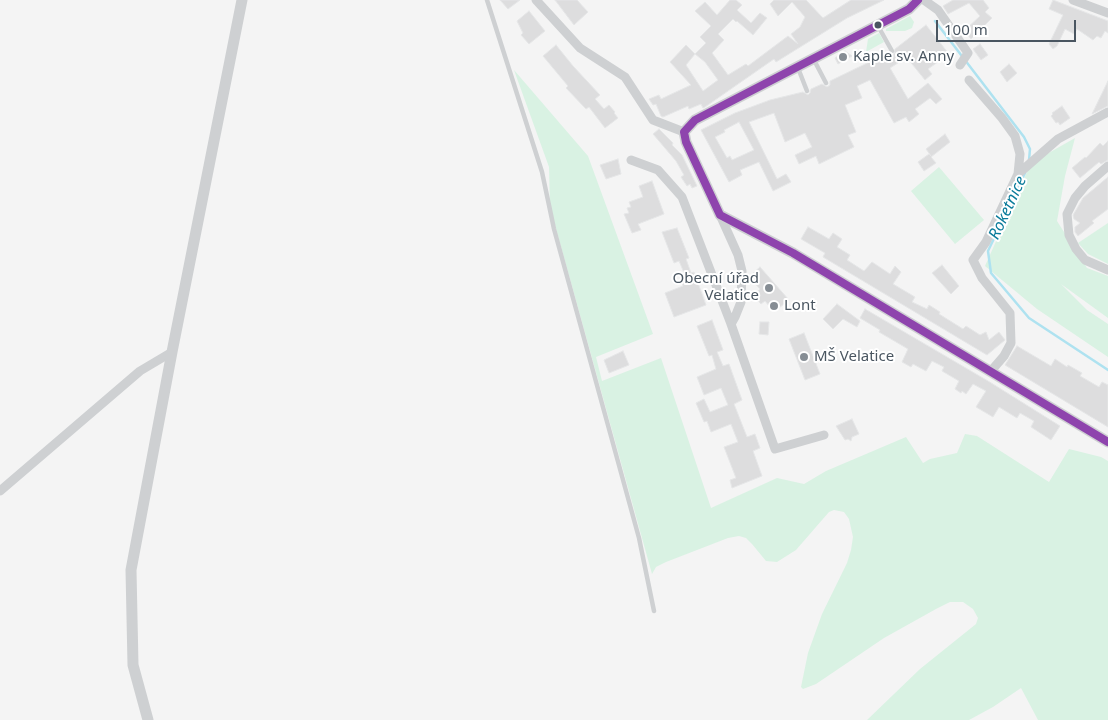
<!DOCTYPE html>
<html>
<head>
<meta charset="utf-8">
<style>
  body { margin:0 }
  #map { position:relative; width:1108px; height:720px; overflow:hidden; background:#f4f4f4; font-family:"Noto Sans",sans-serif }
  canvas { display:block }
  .scale { position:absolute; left:936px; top:20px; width:140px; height:22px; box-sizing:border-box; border:2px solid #4a5661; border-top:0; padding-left:6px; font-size:15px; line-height:18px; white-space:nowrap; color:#4a5661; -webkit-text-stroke:4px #fff; paint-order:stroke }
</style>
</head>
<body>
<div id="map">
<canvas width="1108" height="720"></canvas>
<div class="scale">100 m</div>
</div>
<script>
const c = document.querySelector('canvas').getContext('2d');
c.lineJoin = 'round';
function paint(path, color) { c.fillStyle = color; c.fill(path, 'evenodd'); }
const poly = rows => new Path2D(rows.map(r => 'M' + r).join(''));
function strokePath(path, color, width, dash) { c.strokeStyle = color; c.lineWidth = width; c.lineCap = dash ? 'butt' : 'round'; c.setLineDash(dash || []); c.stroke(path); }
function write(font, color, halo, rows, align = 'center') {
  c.font = font + ' "Noto Sans",sans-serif'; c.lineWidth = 4; c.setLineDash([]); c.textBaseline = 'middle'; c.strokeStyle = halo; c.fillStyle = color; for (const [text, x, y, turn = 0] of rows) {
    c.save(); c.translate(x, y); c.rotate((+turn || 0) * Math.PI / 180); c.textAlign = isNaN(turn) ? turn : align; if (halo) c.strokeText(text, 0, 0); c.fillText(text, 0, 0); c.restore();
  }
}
paint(poly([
  [910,16,914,22,912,28,905,31,886,31,886,29],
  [879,33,884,42,866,52,868,39],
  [514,70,588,156,653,334,596,357,602,381,661,358,711,508,777,478,804,484,826,471,906,437,923,463,930,459,957,453,965,434,977,436,1049,482,1069,449,1101,457,1108,461,1108,720,1038,720,1021,688,993,707,969,720,867,720,920,669,976,624,978,618,973,609,963,602,950,602,936,609,884,638,816,684,803,689,801,687,808,653,822,614,847,563,851,550,853,537,849,519,844,512,834,510,829,512,796,550,777,562,766,561,752,544,746,538,739,536,728,538,666,562,656,567,652,574,550,207,549,167],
  [1075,138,1065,176,1057,221,1087,268,1108,276,1108,318,1061,284,1087,310,1108,324,1108,357,1037,309,985,266,1031,163],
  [939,167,984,220,955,244,911,191],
  [1108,223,1108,264,1088,254,1078,243]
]), '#d9f2e3');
strokePath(poly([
  [935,21,1024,137,1030,149,1029,160],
  [1025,173,988,251,991,273,1029,318,1108,370]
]), '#aee2f0', 2.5);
const building = poly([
  [500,0,520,0,508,9,500,0],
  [555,0,577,0,588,12,574,25,555,0],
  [730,0,736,0,742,5,737,10,751,23,760,13,767,18,753,35,737,21,736,22,733,19,718,34,724,40,712,53,728,75,746,64,748,66,788,36,798,44,791,34,800,27,805,17,792,2,778,16,770,4,774,0,806,0,823,18,851,0,884,0,847,18,776,62,774,59,705,107,703,108,701,104,689,109,688,106,663,117,661,116,656,104,653,105,649,99,659,95,661,99,691,85,670,62,686,45,695,54,706,43,700,37,711,26,695,11,705,2,717,15,730,0],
  [695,54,705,62,718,80,703,91,686,65,695,54],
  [953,0,983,0,989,8,985,12,992,18,971,39,964,31,980,16,969,3,948,14,943,6,953,0],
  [1053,0,1108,21,1108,33,1105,31,1101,38,1097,36,1093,40,1077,29,1074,34,1065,29,1057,46,1053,49,1049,44,1063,15,1049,9,1053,0],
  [529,11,545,31,529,44,521,35,523,33,517,21,529,11],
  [926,25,949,54,928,69,932,74,925,80,908,59,905,61,904,59,890,68,908,99,928,83,942,99,936,104,930,98,915,109,919,114,909,122,906,117,894,123,870,80,857,86,862,98,845,105,856,132,848,135,854,147,819,164,816,156,799,164,795,155,812,147,805,133,785,142,774,113,749,122,777,179,786,174,791,182,773,191,759,162,740,170,742,175,729,182,701,130,735,113,770,100,803,92,808,95,810,93,811,89,822,84,827,87,830,85,830,81,888,53,891,55,894,54,895,49,926,25],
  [739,122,754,150,732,160,730,156,727,158,715,137,725,132,724,130,739,122],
  [980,44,988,55,981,60,973,49,980,44],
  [556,45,573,66,600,95,595,99,604,109,609,105,615,112,614,113,618,118,605,128,589,107,586,109,566,88,568,86,543,56,556,45],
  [845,51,852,56,838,64,835,58,845,51],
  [1009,64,1017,73,1007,82,1000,72,1009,64],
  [1108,81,1108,106,1092,114,1108,81],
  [1062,106,1070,118,1060,125,1058,122,1056,123,1051,116,1053,114,1052,113,1062,106],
  [659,129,673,143,672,145,682,155,697,186,692,188,690,184,687,186,681,177,684,175,676,161,653,134,659,129],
  [945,134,950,142,931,157,936,163,924,171,918,162,929,154,931,156,926,149,945,134],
  [1108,141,1108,160,1101,164,1099,162,1080,178,1072,168,1085,157,1086,158,1100,143,1103,146,1108,141],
  [618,159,621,174,606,179,600,165,618,159],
  [1108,177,1108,209,1092,221,1094,223,1078,236,1075,232,1075,227,1080,223,1074,219,1073,215,1076,210,1083,198,1108,177],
  [652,181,664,214,638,224,641,230,632,233,624,214,629,213,627,208,631,207,629,202,643,197,639,186,652,181],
  [808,227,829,239,833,233,842,239,837,247,850,255,847,260,864,271,872,262,890,274,895,266,901,272,893,284,915,297,912,302,927,309,929,305,940,312,939,314,963,329,966,326,980,335,986,332,989,340,999,332,1005,340,987,355,823,257,825,253,801,239,808,227],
  [677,228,689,258,686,259,691,273,694,272,706,305,674,317,665,293,683,286,680,277,685,275,679,261,674,263,662,232,677,228],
  [942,265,959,286,951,294,932,273,942,265],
  [760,267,789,300,774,312,765,301,761,304,754,296,760,289,749,277,760,267],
  [837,304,860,321,857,327,843,319,833,329,823,319,837,304],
  [865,309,988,381,1060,426,1051,440,1031,427,1034,421,1020,413,1017,418,999,407,993,417,976,407,986,391,973,384,966,394,962,391,961,393,955,389,959,381,942,371,944,367,932,361,926,371,913,364,911,367,902,362,908,349,879,332,880,330,860,318,865,309],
  [712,320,723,350,717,352,723,366,729,364,742,400,734,404,747,437,755,434,760,448,753,451,762,476,732,488,730,480,736,478,724,447,738,442,731,424,711,432,707,421,704,422,696,403,704,399,710,412,728,405,721,388,704,395,697,377,716,369,712,355,709,356,697,326,712,320],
  [760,322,769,322,768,335,759,334,760,322],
  [804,333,820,374,805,380,789,339,804,333],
  [1017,346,1051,366,1055,359,1067,367,1068,365,1082,373,1080,376,1099,387,1102,382,1108,385,1108,427,1005,365,1017,346],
  [623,351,629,365,609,373,604,360,623,351],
  [852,419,859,434,852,437,851,441,848,439,845,440,836,426,852,419]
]);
paint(building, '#ddddde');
strokePath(building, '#e5e6e7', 1);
strokePath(poly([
  [487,0,542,172,554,229,639,538,654,611],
  [878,26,892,51],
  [814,60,826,83],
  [798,68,807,91]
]), '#ced0d2', 4.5);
strokePath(poly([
  [536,0,580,48,625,77,653,120,684,132],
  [924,0,938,10,968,53,960,65],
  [1073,0,1108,13],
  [969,80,1002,118,1015,136,1020,154,1018,174,986,242,973,260,982,278,1010,313,1011,343,1004,356,991,371],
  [631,160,658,170,682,197,731,324,775,449,824,435],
  [1108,166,1085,186,1075,198,1067,214,1069,235,1076,249,1085,260,1108,270],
  [1018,174,1058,139,1108,112],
  [720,215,738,255,742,271,741,302,735,317,731,324],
  [0,491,140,371,172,352]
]), '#ced0d2', 9);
strokePath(poly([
  [918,0,909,9,695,120,684,132,686,142,720,215,793,253,1108,442],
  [148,720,133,665,131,570,172,352,242,0]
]), '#ced0d2', 11);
strokePath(poly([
  [918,0,909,9,695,120,684,132,686,142,720,215,793,253,1108,442]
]), '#8e44ad', 8);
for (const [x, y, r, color] of [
  [878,25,4.5,"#4a5661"],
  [843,57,5,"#868d94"],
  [769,288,5,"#868d94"],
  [774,306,5,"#868d94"],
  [804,357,5,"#868d94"]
]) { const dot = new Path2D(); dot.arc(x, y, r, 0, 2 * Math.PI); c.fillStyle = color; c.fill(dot); strokePath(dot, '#fff', 2); }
write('15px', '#4a5661', '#fff', [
  ["Kaple sv. Anny",853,57],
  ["Obecní úřad",759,279,"right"],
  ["Velatice",759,296,"right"],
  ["Lont",784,306],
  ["MŠ Velatice",814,357]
], 'left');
write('italic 16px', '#0c7c9b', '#fff', [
  ["Roketnice",1008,208,-65]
]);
</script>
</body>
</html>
